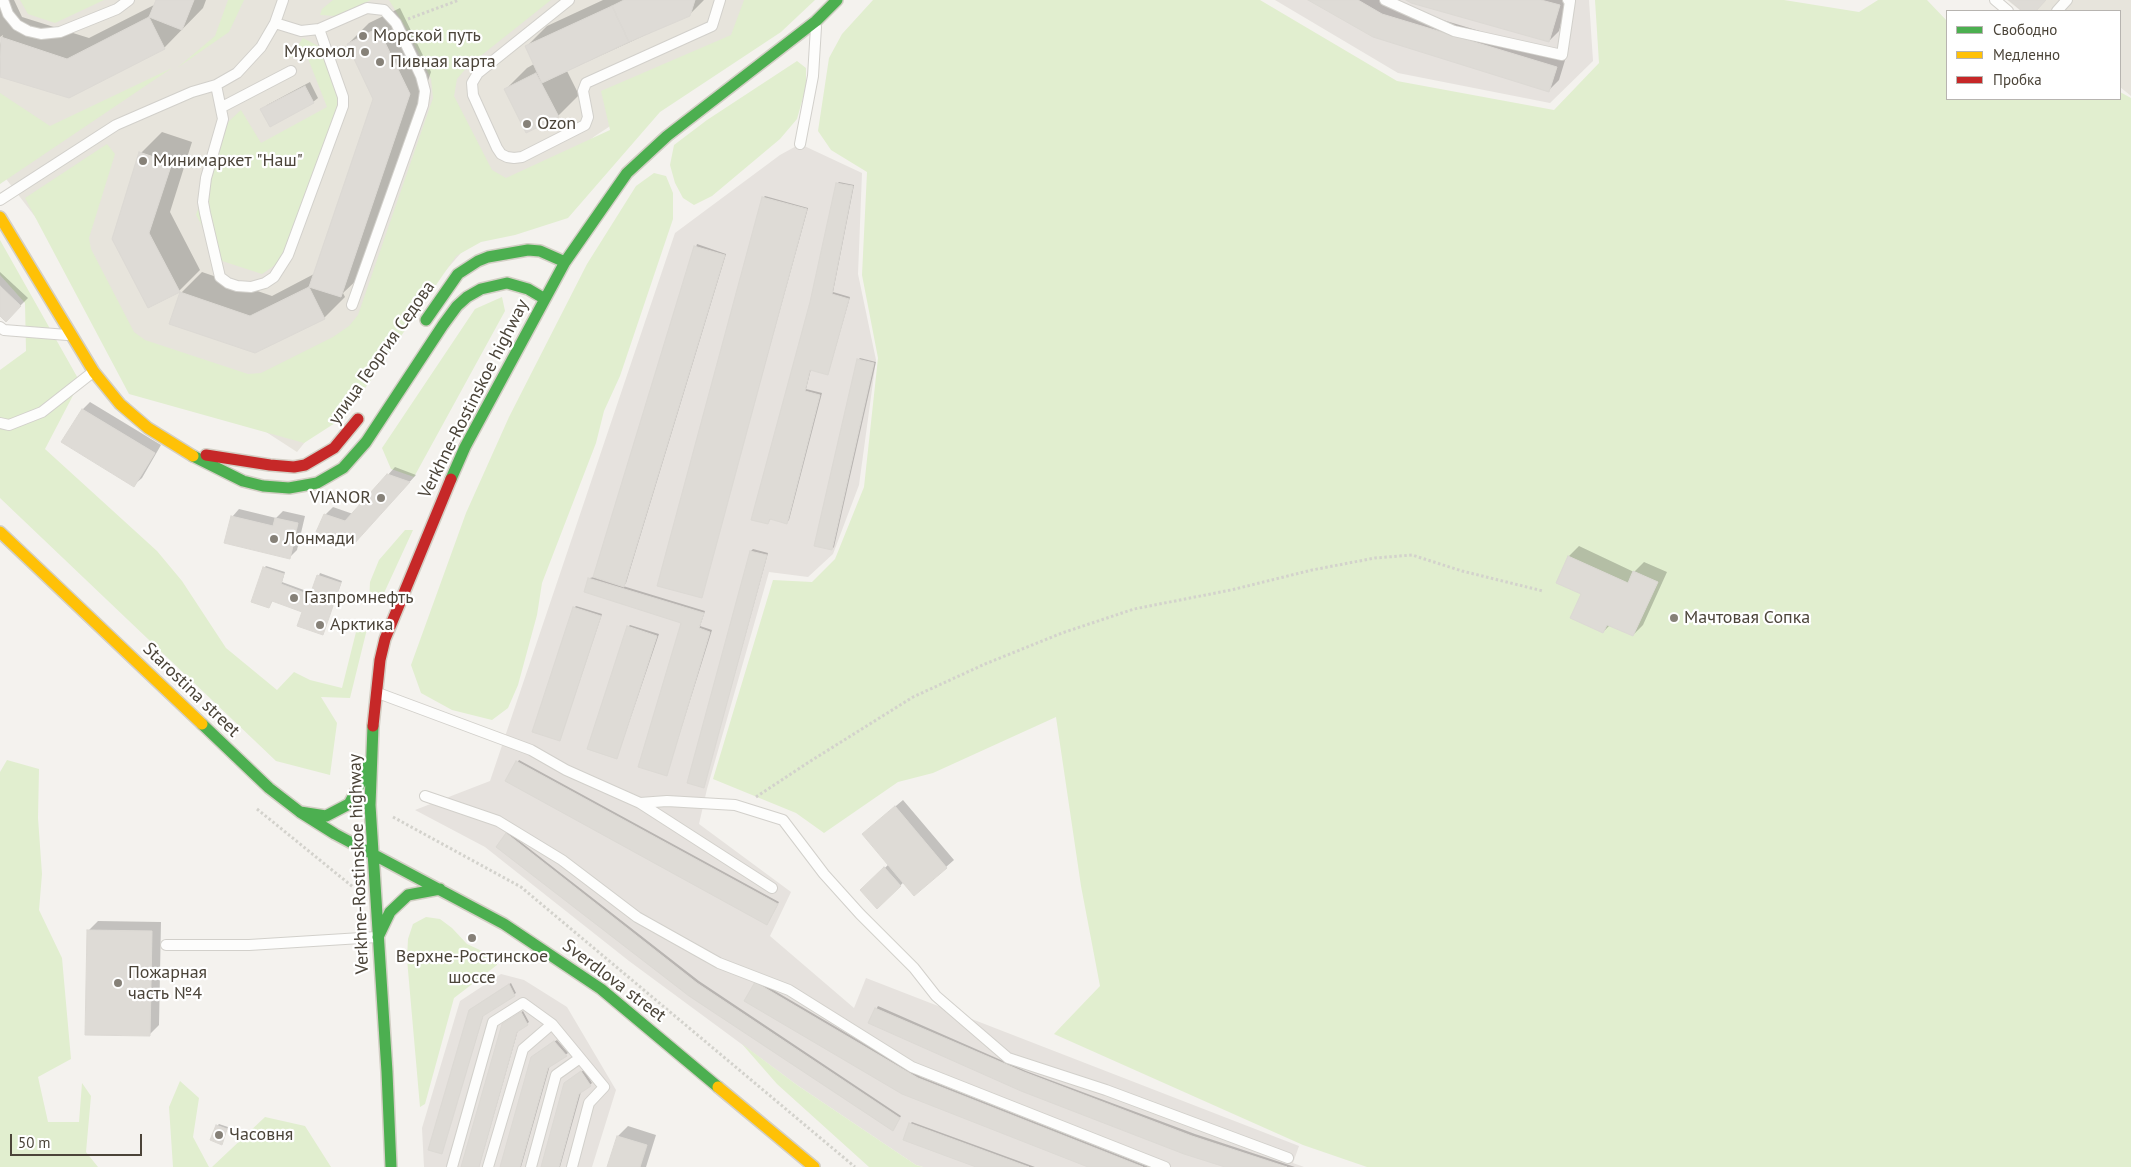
<!DOCTYPE html>
<html>
<head>
<meta charset="utf-8">
<style>
  body { margin:0 }
  #map { position:relative; width:2131px; height:1167px; overflow:hidden; background:#f4f2ee; font-family:"PT Sans",sans-serif }
  canvas { display:block }
  .legend { position:absolute; left:1946px; top:10px; width:175px; height:90px; box-sizing:border-box; background:#fff; border:1px solid #b7b4b0; margin:0; padding:6px 9px; list-style:none; font-size:15px; color:#4b4439 }
  .legend li { display:flex; align-items:center; gap:10px; height:25px }
  .legend b { width:25px; border:1px solid #b7b4b0 }
  .scale { position:absolute; left:10px; top:1134px; width:132px; height:22px; box-sizing:border-box; border:2px solid #4b4439; border-top:0; padding-left:6px; font-size:15px; line-height:18px; white-space:nowrap; color:#4b4439; -webkit-text-stroke:4px #fff; paint-order:stroke }
</style>
</head>
<body>
<div id="map">
<canvas width="2131" height="1167"></canvas>
<ul class="legend">
<li><b style="height:6px;background:#4caf50"></b>Свободно</li>
<li><b style="height:6px;background:#ffc107"></b>Медленно</li>
<li><b style="height:6px;background:#c62828"></b>Пробка</li>
</ul>
<div class="scale">50 m</div>
</div>
<script>
const c = document.querySelector('canvas').getContext('2d');
c.lineJoin = 'round';
function paint(path, color) { c.fillStyle = color; c.fill(path, 'evenodd'); }
const poly = rows => new Path2D(rows.map(r => 'M' + r).join(''));
function strokePath(path, color, width, dash) { c.strokeStyle = color; c.lineWidth = width; c.lineCap = dash ? 'butt' : 'round'; c.setLineDash(dash || []); c.stroke(path); }
function write(font, color, halo, rows, align = 'center') {
  c.font = font + ' "PT Sans",sans-serif'; c.lineWidth = 4.5; c.setLineDash([]); c.textBaseline = 'middle'; c.strokeStyle = halo; c.fillStyle = color; for (const [text, x, y, turn = 0] of rows) {
    c.save(); c.translate(x, y); c.rotate((+turn || 0) * Math.PI / 180); c.textAlign = isNaN(turn) ? turn : align; if (halo) c.strokeText(text, 0, 0); c.fillText(text, 0, 0); c.restore();
  }
}
paint(poly([
  [0,0,803,0,595,136,487,223,414,307,297,452,135,347,0,171],
  [2007,0,2131,0,2131,96,2120,87,2120,11,2021,11]
]), '#e7e4dc');
paint(poly([
  [1275,0,1589,0,1593,61,1550,103,1398,73],
  [800,144,862,173,858,274,876,360,859,485,833,554,808,577,769,572,707,789,699,824,791,892,770,936,854,1008,866,978,1299,1146,1293,1163,1304,1167,923,1167,916,1165,797,1085,629,961,485,847,415,810,490,781,675,233,780,155],
  [501,974,524,980,567,1007,616,1090,592,1167,424,1167,422,1128,460,1001]
]), '#e6e2de');
paint(poly([
  [20,0,104,0,55,23,28,14],
  [228,0,244,0,229,32,177,68,215,36],
  [333,0,371,0,336,16,320,15,322,9],
  [389,0,551,0,468,66,457,79,454,96,492,170,506,178,610,130,601,91,731,35,744,0,815,0,781,32,660,112,568,218,515,235,481,242,456,256,346,416,304,443,129,394,25,198,107,144,115,154,89,238,91,249,134,332,145,340,248,374,261,373,333,337,349,326,358,315,433,98,431,79,409,33],
  [873,0,1260,0,1397,81,1554,110,1599,63,1595,0,1784,0,1859,12,1878,0,1927,0,1947,21,1947,99,2120,99,2120,92,2131,98,2131,1167,1367,1167,1303,1145,1054,1034,1100,986,1081,886,1056,717,933,773,898,782,824,833,796,813,713,779,773,580,812,582,835,559,864,487,878,358,862,275,867,172,831,150,818,131,829,58,842,34],
  [303,38,324,49,342,92,284,259,262,274,222,261,196,215,228,122,241,110,261,143,327,107,307,56,290,57],
  [797,61,806,68,806,87,797,119,780,139,712,196,694,205,683,198,675,183,670,165,674,145,707,120],
  [172,68,0,184,0,93,50,126],
  [654,173,666,176,673,193,673,219,620,376,604,411,596,443,542,583,537,615,518,685,508,708,492,720,452,710,421,693,411,665,466,513,509,417,587,264,636,186],
  [0,240,80,382,45,449,157,551,182,581,226,648,277,690,294,672,310,680,342,688,358,624,367,629,350,698,321,697,337,723,330,775,276,761,0,498,0,370,26,351,25,303,0,275],
  [502,297,505,311,414,477,391,469,382,448,475,309],
  [405,530,413,530,379,604,369,603,370,582,379,560],
  [7,760,39,769,38,818,42,874,39,910,62,958,71,1059,38,1077,48,1122,79,1122,82,1083,91,1096,86,1152,98,1167,0,1167,0,772],
  [426,917,440,919,452,928,467,944,497,958,497,965,454,998,425,1104,420,1107,407,959,408,939,413,924],
  [742,1044,797,1085,916,1165,923,1167,869,1167,777,1084],
  [180,1081,199,1098,193,1137,209,1167,173,1167,169,1107],
  [265,1117,305,1126,331,1167,212,1167]
]), '#e1eecf');
paint(poly([
  [0,0,14,0,22,17,89,38,156,4,157,0,206,0,203,8,165,47,69,97,0,76,0,45,3,35,0,37],
  [603,0,704,0,689,15,567,71,579,95,558,116,506,89,527,68,534,64,526,47,547,26],
  [1311,0,1385,0,1393,5,1566,57,1559,80,1549,90],
  [1408,0,1567,0,1559,31,1549,41],
  [400,8,431,72,362,275,343,293,345,297,324,318,255,352,181,293,202,272,272,296,314,274,374,99,348,44,369,23],
  [310,82,318,98,313,102,262,110,267,105],
  [162,132,192,142,170,212,200,270,179,291,148,306,141,153],
  [839,182,854,185,833,292,850,297,829,371,827,373,811,369,806,389,822,393,789,520,787,522,771,518,768,523,811,302,837,184],
  [765,196,808,208,701,597,763,198],
  [697,244,726,254,626,583,623,586,705,611,700,626,712,630,667,774,682,622,585,591,590,578,594,577],
  [0,272,28,298,6,320,0,315],
  [860,358,876,362,834,547,832,549,858,360],
  [90,402,161,445,142,478,134,485,63,442,83,409],
  [395,467,416,475,358,538,325,515,333,507,353,514],
  [239,509,276,518,283,511,305,516,297,550,289,558,232,517],
  [1579,546,1634,572,1644,562,1667,572,1643,625,1633,635,1610,625,1603,632,1582,593,1557,582,1569,556],
  [753,549,768,553,704,786,751,551],
  [266,566,285,572,282,582,312,593,320,573,342,581,322,634,303,611,273,600,269,607,264,568],
  [576,606,602,614,560,740,574,608],
  [630,625,659,634,617,758,628,627],
  [519,760,779,902,769,921,507,781],
  [903,800,954,860,946,867,904,882,877,907,862,890,889,864,871,827],
  [508,832,699,981,901,1116,894,1128,690,995,506,834],
  [98,921,161,922,159,1025,149,1035,88,931],
  [758,981,921,1077,1149,1167,1092,1167,746,1000],
  [511,983,516,993,484,1013,442,1152,470,1010],
  [878,1006,1026,1071,1195,1134,1295,1167,1229,1167,869,1022],
  [523,1011,529,1022,518,1030,479,1167,463,1167,505,1023],
  [557,1040,568,1053,550,1065,521,1167,501,1167,534,1055],
  [584,1070,592,1083,581,1092,560,1167,542,1167,568,1081],
  [912,1122,1035,1167,980,1167,910,1124],
  [219,1124,228,1127,222,1143,217,1126],
  [628,1126,656,1135,646,1167,608,1167,618,1136]
]), '#0003');
const building = poly([
  [156,0,194,0,182,30,149,17,156,0],
  [624,0,695,0,690,16,629,42,612,6,624,0],
  [1308,0,1358,0,1382,14,1557,67,1549,92,1373,37,1308,0],
  [1406,0,1541,0,1560,5,1549,42,1411,3,1406,0],
  [2009,0,2046,0,2036,11,2022,11,2009,0],
  [612,6,629,42,542,83,525,46,612,6],
  [149,17,165,49,69,98,0,77,1,37,67,59,149,17],
  [378,28,410,94,341,297,309,287,373,99,347,44,378,28],
  [536,73,559,117,526,133,504,89,536,73],
  [305,86,314,103,270,127,260,109,305,86],
  [139,152,172,163,149,233,180,292,148,308,112,239,139,152],
  [836,183,853,186,832,294,849,299,828,375,810,370,805,391,820,395,787,524,770,519,768,524,751,520,810,302,836,183],
  [762,197,807,209,702,598,657,586,762,197],
  [694,246,725,255,624,587,593,577,694,246],
  [0,286,21,306,6,322,0,316,0,286],
  [309,287,325,319,255,353,169,324,180,292,250,316,309,287],
  [857,359,874,363,832,550,814,546,857,359],
  [82,409,155,453,134,487,61,442,82,409],
  [387,474,410,482,353,545,316,532,324,514,345,521,387,474],
  [231,516,273,526,275,518,298,523,290,559,224,543,231,516],
  [750,551,767,555,704,788,687,783,750,551],
  [1568,556,1628,583,1633,571,1658,582,1633,636,1607,625,1603,633,1570,618,1581,594,1556,583,1568,556],
  [263,567,284,574,281,584,310,595,317,575,341,583,323,635,297,626,302,612,272,601,269,608,251,602,263,567],
  [588,578,704,613,699,628,710,632,667,776,638,767,681,623,584,592,588,578],
  [573,607,601,616,560,741,532,732,573,607],
  [627,626,657,636,617,759,587,749,627,626],
  [516,761,778,904,767,925,505,781,516,761],
  [895,806,947,868,914,896,862,834,895,806],
  [506,833,697,983,900,1118,893,1131,689,996,496,847,506,833],
  [884,867,901,886,877,909,860,890,884,867],
  [87,930,152,931,150,1036,85,1035,87,930],
  [755,982,918,1078,1143,1167,1088,1167,902,1094,744,1001,755,982],
  [509,984,515,996,483,1016,442,1154,428,1150,469,1010,509,984],
  [875,1008,1024,1072,1192,1136,1287,1167,1225,1167,1184,1154,1021,1091,868,1023,875,1008],
  [521,1012,528,1025,517,1032,479,1167,461,1167,502,1024,521,1012],
  [554,1041,567,1056,548,1068,520,1167,500,1167,531,1057,554,1041],
  [581,1071,591,1086,579,1094,559,1167,541,1167,564,1083,581,1071],
  [909,1123,1029,1167,976,1167,903,1140,909,1123],
  [216,1125,227,1129,222,1145,210,1140,216,1125],
  [617,1136,647,1145,640,1167,607,1167,617,1136]
]);
paint(building, '#dedbd6');
strokePath(building, '#dcd9d4', 1);
const lane = poly([
  [3,0,8,14,17,25,28,31,41,34,60,32,117,9,129,0],
  [569,0,478,73,472,83,473,95,497,148,501,154,507,157,514,158,522,157,585,125,588,117,583,91,586,83,712,26,720,0],
  [1385,0,1454,31,1562,55,1570,1,1568,0],
  [1995,0,2008,11],
  [2057,11,2067,0],
  [319,29,367,8,384,10,396,23,421,76,425,91,423,105,352,305],
  [216,85,223,119,206,178,203,202,205,213,220,277,228,283,237,286,251,287,265,283,274,277,288,255,343,106,343,97,319,29,301,31,275,23],
  [222,107,291,71],
  [800,144,813,76,816,27],
  [0,200,116,125,192,92,216,85,237,73,261,47,275,23,283,0],
  [0,327,4,330,67,335],
  [0,423,9,425,42,412,93,372],
  [378,693,531,750,566,770,640,803,772,888],
  [425,796,498,821,562,860,637,917,719,963,789,990,912,1067,1165,1167],
  [640,803,667,801,735,805,783,820,824,874,860,914,914,968,936,996,1008,1058,1106,1090,1288,1158],
  [166,945,249,945,377,937],
  [452,1167,493,1022,523,1003,552,1024,604,1087,589,1103,572,1167],
  [488,1167,523,1049,552,1024],
  [531,1167,556,1075,580,1058]
]);
const fast = poly([
  [426,320,458,274,478,261,488,257,528,250,540,251,565,262],
  [193,456,243,481,263,486,289,488,317,483,343,468,366,442,443,325,457,306,467,297,481,289,507,283,528,289,545,299],
  [451,479,465,447,565,262,627,173,667,136,816,21,837,0],
  [202,724,269,788,300,812,335,834,504,924,601,989,718,1087],
  [373,726,370,805,387,1072,391,1167],
  [300,812,326,816,349,804,362,780,365,767],
  [378,937,390,912,408,895,440,889]
]);
const slow = poly([
  [0,217,94,372,120,404,148,428,193,456],
  [0,532,202,724],
  [718,1087,814,1167]
]);
const jam = poly([
  [206,455,270,465,294,467,305,465,334,448,358,419],
  [373,726,380,660,385,639,451,479]
]);
strokePath(lane, '#d2d0cb', 12);
strokePath(fast, '#d3cfc5', 14);
strokePath(slow, '#d3cfc5', 14);
strokePath(jam, '#d3cfc5', 14);
strokePath(poly([
  [408,19,459,0],
  [756,797,809,762,913,697,985,664,1062,633,1134,609,1231,590,1312,570,1375,558,1412,555,1462,571,1543,591],
  [257,809,353,887],
  [393,817,521,887,855,1167]
]), '#d3d2cc', 3, [2.5, 2.5]);
strokePath(lane, '#fdfdfc', 10);
strokePath(fast, '#4caf50', 11);
strokePath(slow, '#ffc107', 11);
strokePath(jam, '#c62828', 11);
for (const [x, y, r, color] of [
  [363,36,5,"#868178"],
  [365,52,5,"#868178"],
  [380,62,5,"#868178"],
  [527,124,5,"#868178"],
  [143,161,5,"#868178"],
  [381,498,5,"#868178"],
  [274,539,5,"#868178"],
  [294,598,5,"#868178"],
  [1674,618,5,"#868178"],
  [320,625,5,"#868178"],
  [472,938,5,"#868178"],
  [118,983,5,"#868178"],
  [219,1135,5,"#868178"]
]) { const dot = new Path2D(); dot.arc(x, y, r, 0, 2 * Math.PI); c.fillStyle = color; c.fill(dot); strokePath(dot, '#fff', 2); }
write('18px', '#4b4439', '#fff', [
  ["Морской путь",373,36],
  ["Мукомол",355,52,"right"],
  ["Пивная карта",390,62],
  ["Ozon",537,124],
  ["Минимаркет \"Наш\"",153,161],
  ["VIANOR",371,498,"right"],
  ["Лонмади",284,539],
  ["Газпромнефть",304,598],
  ["Мачтовая Сопка",1684,618],
  ["Арктика",330,625],
  ["Верхне-Ростинское",472,957,"center"],
  ["шоссе",472,978,"center"],
  ["Пожарная",128,973],
  ["часть №4",128,994],
  ["Часовня",229,1135]
], 'left');
write('18px', '#4b4439', '#fff', [
  ["улица Георгия Седова",382,353,-55],
  ["Verkhne-Rostinskoe highway",474,399,-63],
  ["Starostina street",191,690,44],
  ["Verkhne-Rostinskoe highway",359,864,-92],
  ["Sverdlova street",614,981,37]
]);
</script>
</body>
</html>
